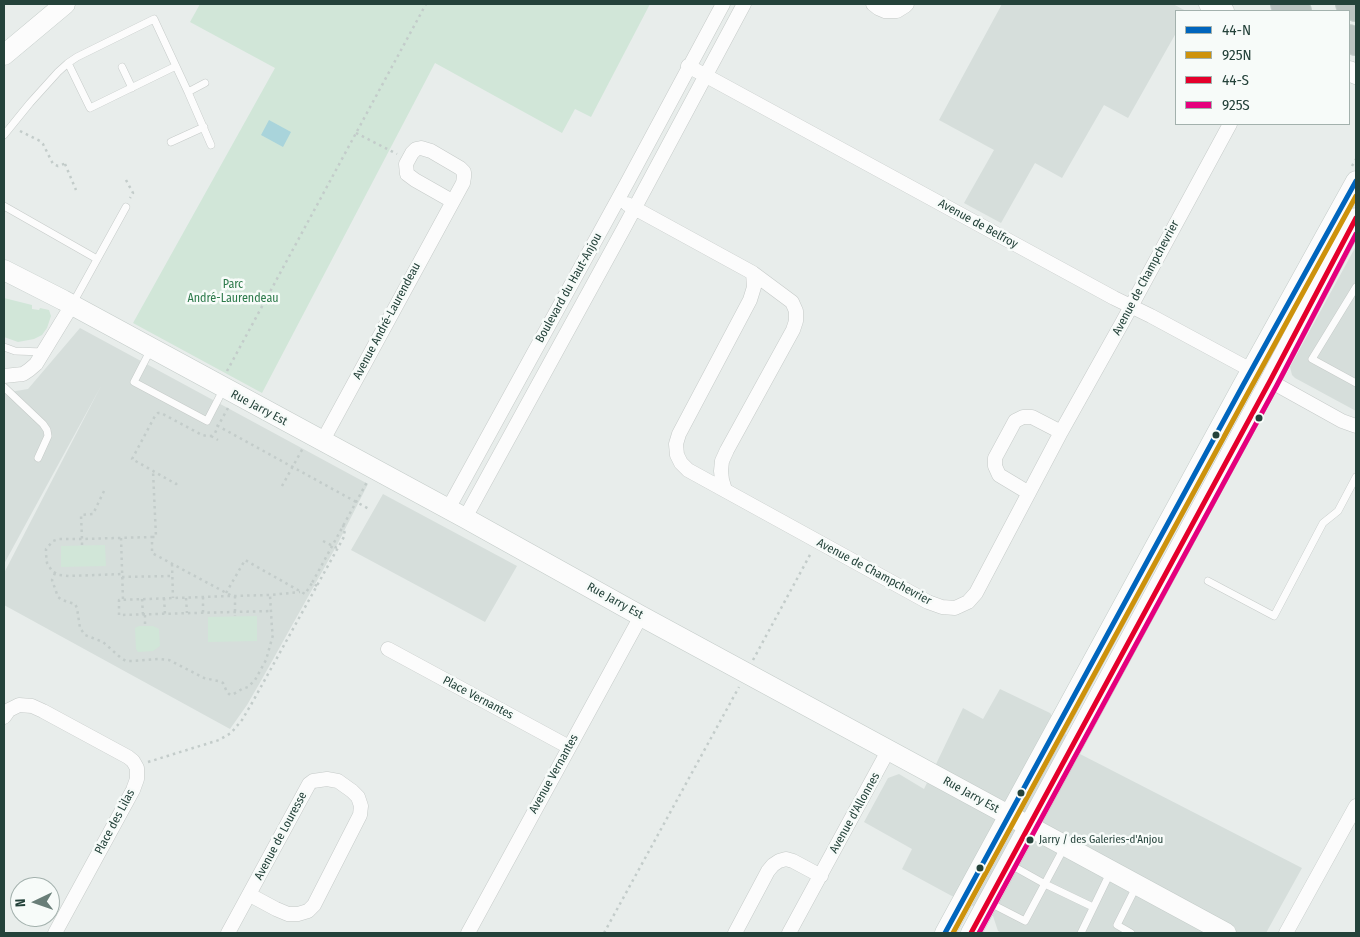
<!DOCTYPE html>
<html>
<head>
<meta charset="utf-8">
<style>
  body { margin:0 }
  #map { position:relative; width:1360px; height:937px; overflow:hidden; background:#e8edeb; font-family:"Fira Sans Condensed",sans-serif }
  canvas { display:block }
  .frame { position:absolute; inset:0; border:5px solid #24423a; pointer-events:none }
  .legend { position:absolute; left:1175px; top:10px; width:175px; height:115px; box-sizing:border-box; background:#f7fbf9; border:1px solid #a3b1ad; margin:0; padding:6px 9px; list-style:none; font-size:15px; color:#24423a }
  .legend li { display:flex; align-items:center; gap:10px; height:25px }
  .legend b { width:25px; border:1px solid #a3b1ad }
  .north { position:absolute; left:10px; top:877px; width:50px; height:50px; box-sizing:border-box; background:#f7fbf9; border:1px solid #a3b1ad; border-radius:50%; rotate:267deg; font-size:14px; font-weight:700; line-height:20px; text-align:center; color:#24423a }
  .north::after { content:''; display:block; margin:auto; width:18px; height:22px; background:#697e78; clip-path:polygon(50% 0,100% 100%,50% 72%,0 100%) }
</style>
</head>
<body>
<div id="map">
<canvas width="1360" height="937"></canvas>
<div class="frame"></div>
<ul class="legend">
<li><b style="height:6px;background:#0065bd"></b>44-N</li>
<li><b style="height:6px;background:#cd920c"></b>925N</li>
<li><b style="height:6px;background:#e4002b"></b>44-S</li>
<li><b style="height:6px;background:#e5007d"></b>925S</li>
</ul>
<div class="north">N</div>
</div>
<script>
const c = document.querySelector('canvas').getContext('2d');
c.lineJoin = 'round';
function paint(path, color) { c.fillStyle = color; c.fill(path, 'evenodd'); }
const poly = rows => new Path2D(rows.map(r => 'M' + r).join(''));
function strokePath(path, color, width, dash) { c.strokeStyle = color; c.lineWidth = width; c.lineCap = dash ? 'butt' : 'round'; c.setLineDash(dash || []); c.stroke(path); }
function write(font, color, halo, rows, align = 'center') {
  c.font = font + ' "Fira Sans Condensed",sans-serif'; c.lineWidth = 5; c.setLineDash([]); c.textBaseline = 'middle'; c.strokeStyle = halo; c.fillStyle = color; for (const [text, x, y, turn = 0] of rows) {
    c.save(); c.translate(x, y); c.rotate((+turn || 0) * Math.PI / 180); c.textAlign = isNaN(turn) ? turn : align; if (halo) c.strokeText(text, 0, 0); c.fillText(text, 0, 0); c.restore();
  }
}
paint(poly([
  [1002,4,1173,4,1186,11,1176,11,1176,33,1128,118,1104,105,1062,178,1035,163,1001,223,964,203,994,150,939,120],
  [1356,246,1356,411,1295,378,1292,375,1290,367],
  [80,328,368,484,337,545,262,679,247,705,230,729,4,605,4,573,101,386,4,564,4,393,28,389],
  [383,494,517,566,485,622,351,550],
  [1000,689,1050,713,1080,754,1302,868,1266,933,1002,933,998,931,993,916,950,895,902,869,912,849,864,822,888,778,899,774,924,789,963,708,983,719]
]), '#d6dedb');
paint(poly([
  [200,4,650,4,591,117,575,109,562,133,435,63,262,393,133,323,275,68,190,22],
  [4,298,32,305,32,309,39,310,40,308,49,310,51,316,47,328,42,335,34,339,18,342,4,337],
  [105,545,106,566,61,567,61,546],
  [257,616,257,641,208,642,208,617],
  [139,626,153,626,159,629,160,646,153,651,138,652,136,649,135,628]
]), '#d1e6d8');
paint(poly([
  [269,120,291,132,283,147,261,135]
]), '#a9d4db');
const lane = poly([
  [68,63,90,108,176,66],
  [122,67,132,88],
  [188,92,205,83],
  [4,135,30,103,58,72,68,63,77,57,154,19,188,92,211,145],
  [171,142,204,127],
  [4,206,97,259],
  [1356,287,1312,359,1356,383],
  [73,303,126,207],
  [4,347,15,351,44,352],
  [151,349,134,382,207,421,223,390],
  [4,387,43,424,47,430,48,436,38,458],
  [1208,581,1274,616,1323,523,1338,511,1356,477],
  [1011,865,1045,884,1093,907],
  [990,903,1025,921,1065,846],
  [1081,933,1111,871],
  [1131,933,1117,925,1136,887]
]);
const street = poly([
  [873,4,878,8,885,11,897,11,905,6,907,4],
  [688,66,1114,298,1151,316,1251,370],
  [627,204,753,273,792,302,796,311,796,321,793,330,727,450,722,461,721,471,722,480,725,490],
  [753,273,754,287,750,300,679,434,676,444,677,455,681,463,688,470,928,602,942,607,955,608,968,602,976,593,1061,432,1122,323,1230,124],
  [4,376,23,374,29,370,36,364,72,305],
  [1270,381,1342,421,1356,426],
  [322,442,463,183,464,177,464,172,460,168,431,151,421,148,416,149,412,153,406,164,407,174,415,180,452,201],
  [1029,493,999,475,995,466,995,458,1015,421,1023,417,1032,417,1061,432],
  [448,509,628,181,723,4],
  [465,518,624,228,744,4],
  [388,649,569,747],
  [4,717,9,710,19,705,32,706,43,711,128,757,133,761,137,768,137,779,133,790,55,933],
  [228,933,309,784,313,781,327,779,338,781,352,791,358,797,361,806,360,815,314,905,308,911,298,914,288,914,276,909,250,895],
  [468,933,641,616],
  [735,933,768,871,773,865,779,861,786,859,793,861,821,876],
  [789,933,889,749],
  [1286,933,1356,806]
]);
const secondary = poly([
  [1209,4,1224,11],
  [4,55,65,4],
  [1349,71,1356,74],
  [4,270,63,300,465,518,641,616,1226,933],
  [945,933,1242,387,1356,181],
  [971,933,1270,381,1356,218]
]);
const highway = poly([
  [1284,4,1298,11],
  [1349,4,1356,8],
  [1349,38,1356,42]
]);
strokePath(lane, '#c5cac8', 8);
strokePath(street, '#c5cac8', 15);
strokePath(secondary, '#c3cbc8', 21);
strokePath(highway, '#c3ccc9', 28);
strokePath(poly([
  [20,131,40,141,43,144,53,164,58,166,67,163],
  [356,133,397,154],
  [65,164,76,190],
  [1352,166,1356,159],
  [126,180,133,193,130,198],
  [227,371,426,4],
  [228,408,218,426,369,509],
  [211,436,218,440],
  [177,483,176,484,132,459,155,416,158,413,161,413,202,435,207,436,211,436,215,433,218,426,216,425],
  [282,486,303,448],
  [104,491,93,514,81,515,82,539,152,537,152,553,232,596,270,595,300,592],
  [152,537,156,537,153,471],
  [121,538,123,600],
  [323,541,337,548],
  [82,545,82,539,59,539,53,541,46,549,46,554,47,563,52,571,59,575,69,576,122,574],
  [172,564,173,598],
  [55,573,52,580,58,597,62,600,75,604,77,608,80,628,85,635,103,642,121,658,126,661,132,661,159,659,169,660,204,678,218,681,223,683,227,692,229,694,232,695,242,689,248,687,255,680,266,660,273,635,272,629,270,595],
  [122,577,173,576],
  [317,586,312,583,367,482],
  [226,593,245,560,305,594,312,583],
  [230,596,119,600,119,615,271,611],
  [235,596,235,616],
  [203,597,203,613],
  [164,598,165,614],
  [186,598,187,613],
  [142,599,143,615],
  [145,615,145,626],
  [753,660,811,553],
  [148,762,219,740,231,733,242,720,252,703,345,535,343,525],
  [604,933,739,687]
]), '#c3ccca', 2.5, [2.5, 4]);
strokePath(lane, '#fcfcfc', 7);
strokePath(street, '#fcfcfc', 14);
strokePath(secondary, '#fcfcfc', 20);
strokePath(highway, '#bcc4c2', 26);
strokePath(poly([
  [945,933,1242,387,1356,181]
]), '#0065bd', 5);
strokePath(poly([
  [953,933,1249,391,1356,196]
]), '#cd920c', 5);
strokePath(poly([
  [971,933,1270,381,1356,218]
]), '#e4002b', 5);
strokePath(poly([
  [979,933,1277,385,1356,234]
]), '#e5007d', 5);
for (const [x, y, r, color] of [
  [1259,418,4.5,"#24423a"],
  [1216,435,4.5,"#24423a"],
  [1021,793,4.5,"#24423a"],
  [1030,840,4.5,"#24423a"],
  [980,868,4.5,"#24423a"]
]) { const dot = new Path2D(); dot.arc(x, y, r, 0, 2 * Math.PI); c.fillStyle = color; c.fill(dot); strokePath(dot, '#f7fbf9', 2); }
write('11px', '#24423a', '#f7fbf9', [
  ["Jarry / des Galeries-d'Anjou",1039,840]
], 'left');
write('12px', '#24423a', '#f7fbf9', [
  ["Avenue de Belfroy",978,224,29],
  ["Avenue de Champchevrier",1146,278,-62],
  ["Boulevard du Haut-Anjou",569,288,-61],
  ["Avenue André-Laurendeau",387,321,-62],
  ["Rue Jarry Est",259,408,28],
  ["Avenue de Champchevrier",874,572,28],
  ["Rue Jarry Est",615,601,29],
  ["Place Vernantes",478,698,28],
  ["Avenue Vernantes",554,774,-61],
  ["Rue Jarry Est",971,795,29],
  ["Avenue d'Allonnes",855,813,-61],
  ["Place des Lilas",115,822,-62],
  ["Avenue de Louresse",281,836,-62]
]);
write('12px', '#2d7a4b', '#f7fbf9', [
  ["Parc",233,285],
  ["André-Laurendeau",233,299]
]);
</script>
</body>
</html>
